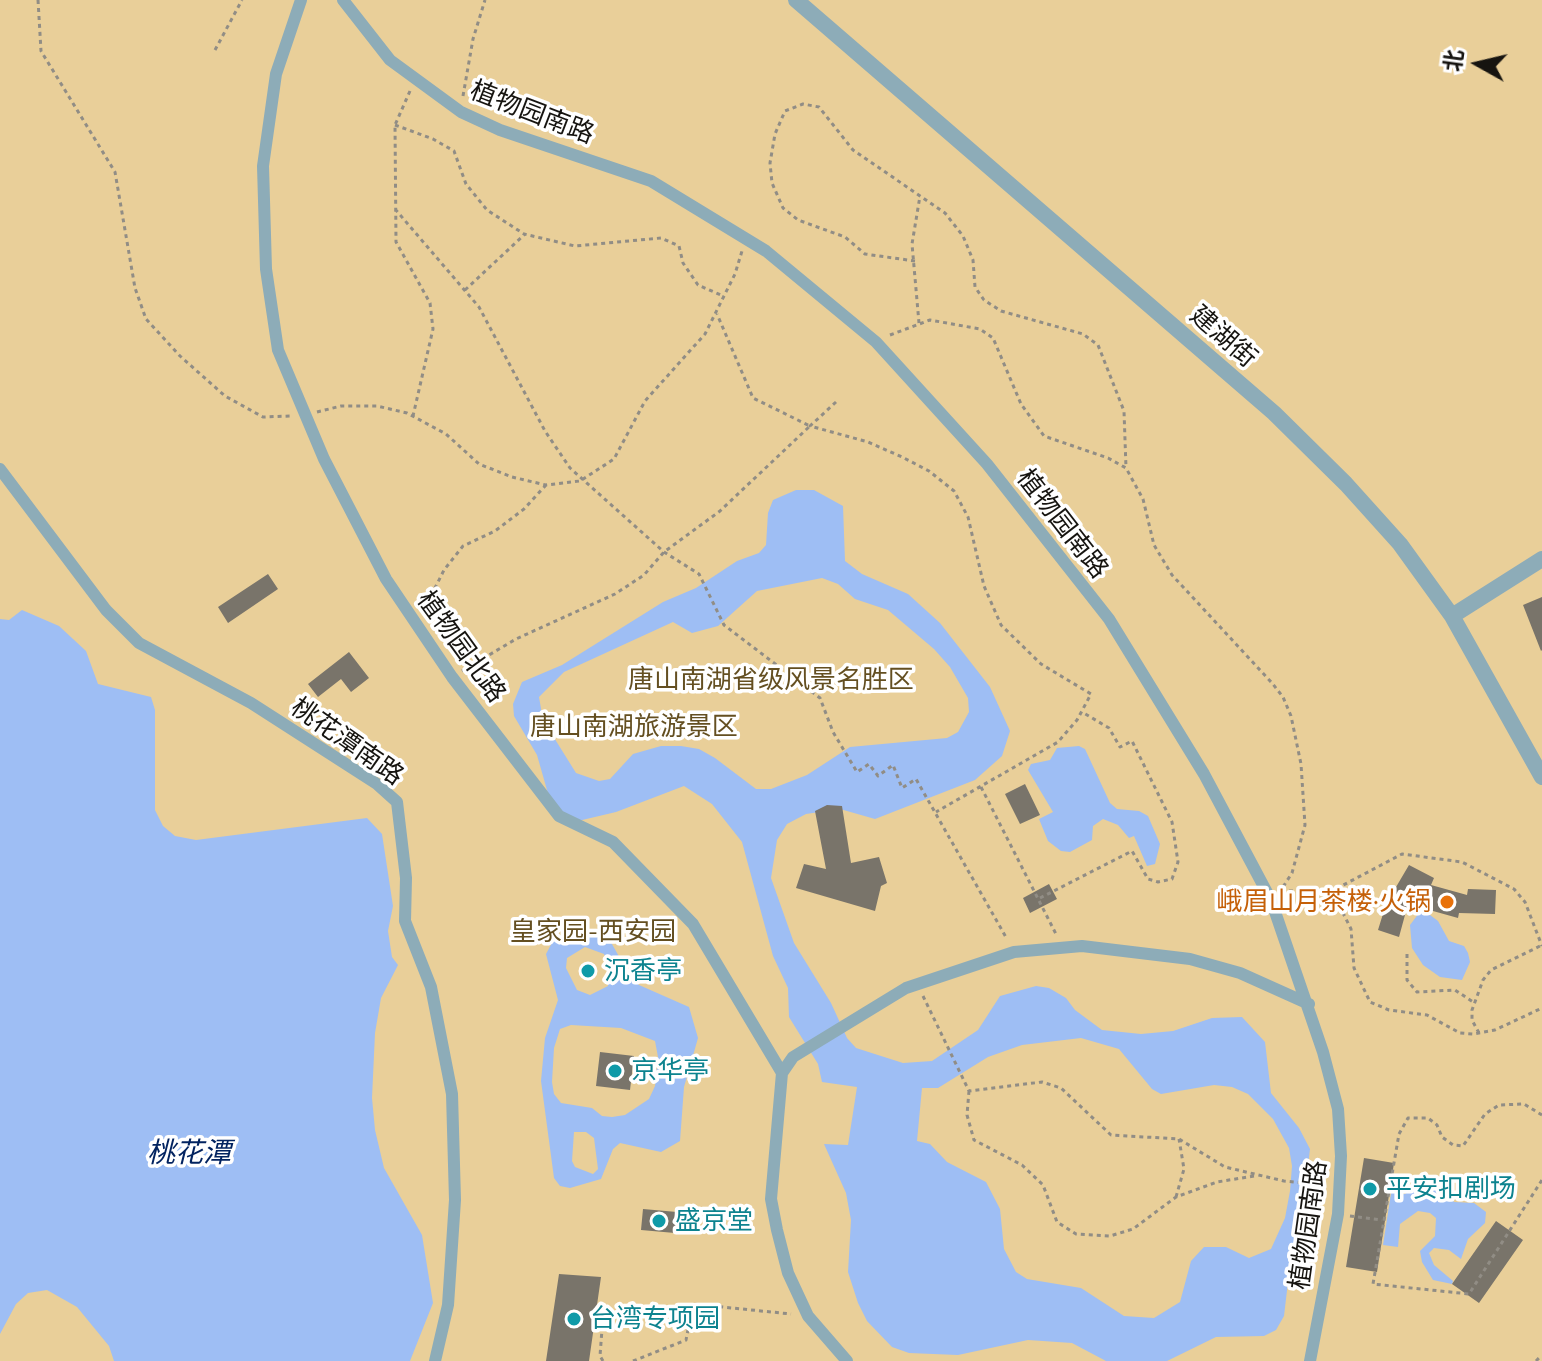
<!DOCTYPE html>
<html>
<head>
<meta charset="utf-8">
<style>
  body { margin:0 }
  #map { position:relative; width:1542px; height:1361px; overflow:hidden; background:#fcf6ea; font-family:Montserrat,"Noto Sans SC",sans-serif }
  canvas { display:block }
  .north { position:absolute; left:1438px; top:24px; width:80px; height:80px; -webkit-text-stroke:6px #fff; paint-order:stroke; rotate:278deg; font-size:22px; font-weight:700; line-height:32px; text-align:center; color:#161410 }
  .north::after { content:''; display:block; margin:auto; width:28px; height:36px; background:#161410; clip-path:polygon(50% 0,100% 100%,50% 72%,0 100%) }
</style>
</head>
<body>
<div id="map">
<canvas width="1542" height="1361"></canvas>
<div class="north">北</div>
</div>
<script>
const c = document.querySelector('canvas').getContext('2d');
c.lineJoin = 'round';
function paint(path, color) { c.fillStyle = color; c.fill(path, 'evenodd'); }
const poly = rows => new Path2D(rows.map(r => 'M' + r).join(''));
function strokePath(path, color, width, dash) { c.strokeStyle = color; c.lineWidth = width; c.lineCap = dash ? 'butt' : 'round'; c.setLineDash(dash || []); c.stroke(path); }
function write(font, color, halo, rows, align = 'center') {
  c.font = font + ' Montserrat,"Noto Sans SC",sans-serif'; c.lineWidth = 7; c.setLineDash([]); c.textBaseline = 'middle'; c.strokeStyle = halo; c.fillStyle = color; for (const [text, x, y, turn = 0] of rows) {
    c.save(); c.translate(x, y); c.rotate((+turn || 0) * Math.PI / 180); c.textAlign = isNaN(turn) ? turn : align; if (halo) c.strokeText(text, 0, 0); c.fillText(text, 0, 0); c.restore();
  }
}
paint(poly([
  [0,0,1542,0,1542,1361,0,1361]
]), '#e9cf99');
paint(poly([
  [796,490,814,490,843,506,845,561,862,574,908,594,940,623,990,687,1010,731,1002,756,975,780,875,819,840,809,806,814,787,824,777,840,771,878,794,943,831,1003,847,1038,856,1048,903,1063,932,1061,978,1030,1000,996,1036,986,1049,988,1066,998,1075,1010,1102,1030,1141,1034,1173,1031,1212,1018,1242,1017,1265,1042,1271,1093,1299,1128,1310,1149,1300,1230,1290,1265,1284,1316,1276,1330,1264,1336,1216,1337,1167,1361,1106,1361,1072,1343,1028,1340,958,1355,909,1353,892,1347,867,1321,858,1303,848,1272,851,1220,846,1193,824,1144,848,1145,857,1087,822,1082,818,1064,789,1017,788,988,773,956,742,842,712,804,684,786,616,812,578,821,558,812,549,797,537,755,514,716,513,704,522,682,562,665,663,602,696,588,737,561,759,553,766,545,768,513,773,500],
  [822,578,838,584,855,599,888,610,934,649,950,667,968,698,969,712,958,732,947,738,850,747,807,775,771,789,756,789,715,758,699,749,681,746,661,746,633,754,610,779,599,781,576,773,543,720,539,697,564,672,673,622,692,633,718,626,757,591],
  [1081,1038,1119,1049,1152,1089,1161,1094,1214,1085,1232,1087,1248,1094,1273,1119,1289,1148,1292,1166,1290,1191,1285,1218,1271,1249,1249,1258,1226,1247,1204,1247,1191,1261,1180,1302,1154,1318,1124,1316,1081,1288,1027,1279,1016,1272,1004,1249,1000,1209,986,1182,947,1162,930,1144,917,1141,922,1088,938,1088,988,1057,1022,1045],
  [22,610,59,626,86,651,98,684,151,697,155,710,155,810,163,826,175,836,196,840,367,818,382,834,393,906,388,931,392,957,398,965,381,998,375,1033,372,1098,375,1130,384,1168,422,1235,433,1303,410,1361,114,1361,109,1346,77,1307,47,1290,28,1293,16,1304,0,1334,0,619,9,620],
  [1079,746,1085,749,1110,803,1117,809,1139,811,1148,816,1160,844,1155,864,1147,866,1134,836,1129,838,1118,825,1103,819,1093,826,1092,840,1070,852,1061,851,1048,841,1039,819,1053,812,1028,770,1031,764,1050,760,1057,748],
  [1426,912,1438,921,1449,941,1464,946,1468,953,1470,962,1462,980,1440,977,1423,965,1412,948,1410,925,1419,913],
  [577,929,608,937,630,976,639,985,689,1007,698,1038,684,1087,680,1141,661,1152,620,1143,613,1149,601,1179,570,1188,560,1186,554,1178,541,1081,545,1038,558,1000,546,954,554,939],
  [585,947,604,954,609,969,608,986,590,995,577,990,566,968,567,958],
  [571,1025,621,1028,655,1041,658,1057,655,1086,649,1099,625,1115,612,1117,602,1116,592,1108,561,1103,554,1094,552,1082,554,1048,560,1029],
  [574,1132,586,1132,594,1138,598,1169,593,1174,575,1167,572,1161],
  [1431,1180,1440,1184,1454,1202,1474,1203,1486,1212,1485,1223,1468,1239,1461,1259,1449,1250,1434,1248,1429,1253,1434,1265,1453,1281,1452,1284,1433,1280,1422,1262,1420,1251,1435,1236,1436,1218,1430,1213,1418,1211,1400,1224,1398,1247,1383,1245,1392,1187,1396,1193,1405,1194,1418,1181]
]), '#9ebef4');
paint(poly([
  [268,574,278,589,228,623,218,607],
  [1542,597,1542,650,1541,651,1523,605],
  [349,652,369,678,351,692,341,679,318,697,308,684],
  [1025,784,1040,815,1020,824,1005,794],
  [827,805,842,806,851,863,879,857,887,883,881,886,875,911,796,888,804,864,826,869,815,811],
  [1409,865,1434,878,1431,885,1467,895,1468,889,1496,890,1495,914,1459,913,1458,918,1408,904,1399,937,1378,930,1386,904],
  [1049,884,1057,899,1030,913,1023,898],
  [600,1052,634,1056,630,1090,596,1086],
  [1364,1158,1394,1163,1377,1272,1346,1267],
  [643,1209,677,1212,675,1233,641,1230],
  [1496,1221,1523,1240,1479,1303,1452,1284],
  [559,1274,601,1277,589,1361,546,1361]
]), '#79746a');
strokePath(poly([
  [38,0,41,51,115,172,135,288,146,319,180,356,225,396,263,417,290,416],
  [215,50,242,0],
  [410,91,395,125,396,242,430,303,433,329,413,416],
  [463,96,473,39,485,0],
  [395,125,433,139,454,151,466,184,487,210,524,234,575,246,661,238,679,246,683,263,698,285,723,296],
  [395,209,479,307,545,431,570,468,664,552,699,574,724,625,820,698,833,732,857,772,869,764,878,776,893,765,902,788,916,779,1007,939],
  [915,261,865,254,845,237,798,220,783,208,772,183,770,163,775,134,785,111,803,104,819,107,853,150,945,213,963,236,973,260,975,287,984,300,1001,311,1083,334,1098,345,1124,411,1126,468],
  [465,290,524,235],
  [919,323,912,244,920,196],
  [890,335,930,320,980,329,993,338,1021,404,1044,436,1108,458,1126,468,1143,499,1154,545,1172,575,1272,683,1283,697,1291,716,1301,764,1305,825,1292,873,1281,890],
  [836,402,810,426,868,442,902,457,929,471,954,491,968,517,984,586,1001,625,1041,664,1091,694,1077,720,1058,742,936,812],
  [317,412,341,406,377,406,407,413,446,434,479,464,512,477,546,485,580,481,614,459,645,401,705,334,735,274,742,251],
  [424,610,444,570,463,546,495,531,524,509,546,485],
  [462,671,516,639,615,594,644,575,664,552,720,511,810,426,753,398,717,314],
  [981,787,1057,936],
  [1281,891,1332,891,1402,854,1462,862,1514,889,1525,902,1542,946],
  [1332,891,1351,929,1354,968,1370,1002,1389,1010,1427,1015,1460,1033,1473,1034,1495,1030,1542,1008],
  [1040,898,1132,851,1148,879,1158,882,1172,879,1178,862,1172,822,1132,741,1120,747,1109,728,1082,712],
  [1407,954,1407,980,1417,992,1455,990,1473,1002],
  [923,996,969,1091,1042,1082,1061,1088,1111,1135,1179,1139,1225,1167,1284,1181,1324,1185],
  [1479,1033,1472,1020,1472,1010,1483,980,1491,970,1542,945],
  [969,1091,967,1115,974,1140,1022,1165,1043,1185,1057,1222,1076,1234,1110,1236,1133,1229,1176,1197,1217,1182,1254,1176],
  [1542,1115,1524,1104,1499,1105,1485,1114,1463,1146,1453,1145,1442,1137,1437,1125,1428,1118,1408,1118,1399,1134,1373,1284,1469,1294,1542,1180],
  [1176,1197,1184,1169,1179,1139],
  [1350,1216,1382,1220],
  [603,1361,600,1356,603,1316],
  [633,1361,686,1340,693,1304,791,1314],
  [1536,1361,1540,1357]
]), '#918d85', 3, [4, 4]);
strokePath(poly([
  [301,0,276,74,263,166,266,269,278,350,324,459,386,579,452,677,559,816,613,842,693,924,782,1073,771,1199,777,1230,788,1273,808,1316,847,1361],
  [343,0,390,60,461,112,500,130,651,181,766,251,876,342,987,464,1109,619,1204,774,1271,900,1323,1052,1338,1109,1341,1156,1338,1214,1310,1361],
  [0,469,106,610,139,643,251,703,377,784,397,802,406,878,405,921,431,987,452,1094,455,1200,448,1305,435,1361],
  [782,1073,793,1057,906,988,1014,952,1082,946,1190,959,1240,973,1309,1004]
]), '#8dacb8', 12);
strokePath(poly([
  [796,0,1274,413,1346,484,1400,544,1452,616,1542,777],
  [1452,616,1542,559]
]), '#8dacb8', 16);
for (const [x, y, r, color] of [
  [1447,902,8,"#e8710a"],
  [588,971,8,"#0f9aa8"],
  [615,1071,8,"#0f9aa8"],
  [1370,1189,8,"#0f9aa8"],
  [659,1221,8,"#0f9aa8"],
  [574,1319,8,"#0f9aa8"]
]) { const dot = new Path2D(); dot.arc(x, y, r, 0, 2 * Math.PI); c.fillStyle = color; c.fill(dot); strokePath(dot, '#fff', 3); }
write('26px', '#161410', '#fff', [
  ["植物园南路",532,113,21],
  ["建湖街",1223,337,41],
  ["植物园南路",1062,524,52],
  ["植物园北路",461,647,54],
  ["桃花潭南路",347,742,35],
  ["植物园南路",1309,1225,-82]
]);
write('26px', '#644f21', '#fff', [
  ["唐山南湖省级风景名胜区",771,680],
  ["唐山南湖旅游景区",634,727],
  ["皇家园-西安园",593,932]
]);
write('26px', '#c56008', '#fff', [
  ["峨眉山月茶楼·火锅",1431,902]
], 'right');
write('26px', '#0d838f', '#fff', [
  ["沉香亭",604,971],
  ["京华亭",631,1071],
  ["平安扣剧场",1386,1189],
  ["盛京堂",675,1221],
  ["台湾专项园",590,1319]
], 'left');
write('italic 28px', '#022360', '#fff', [
  ["桃花潭",189,1154]
]);
</script>
</body>
</html>
